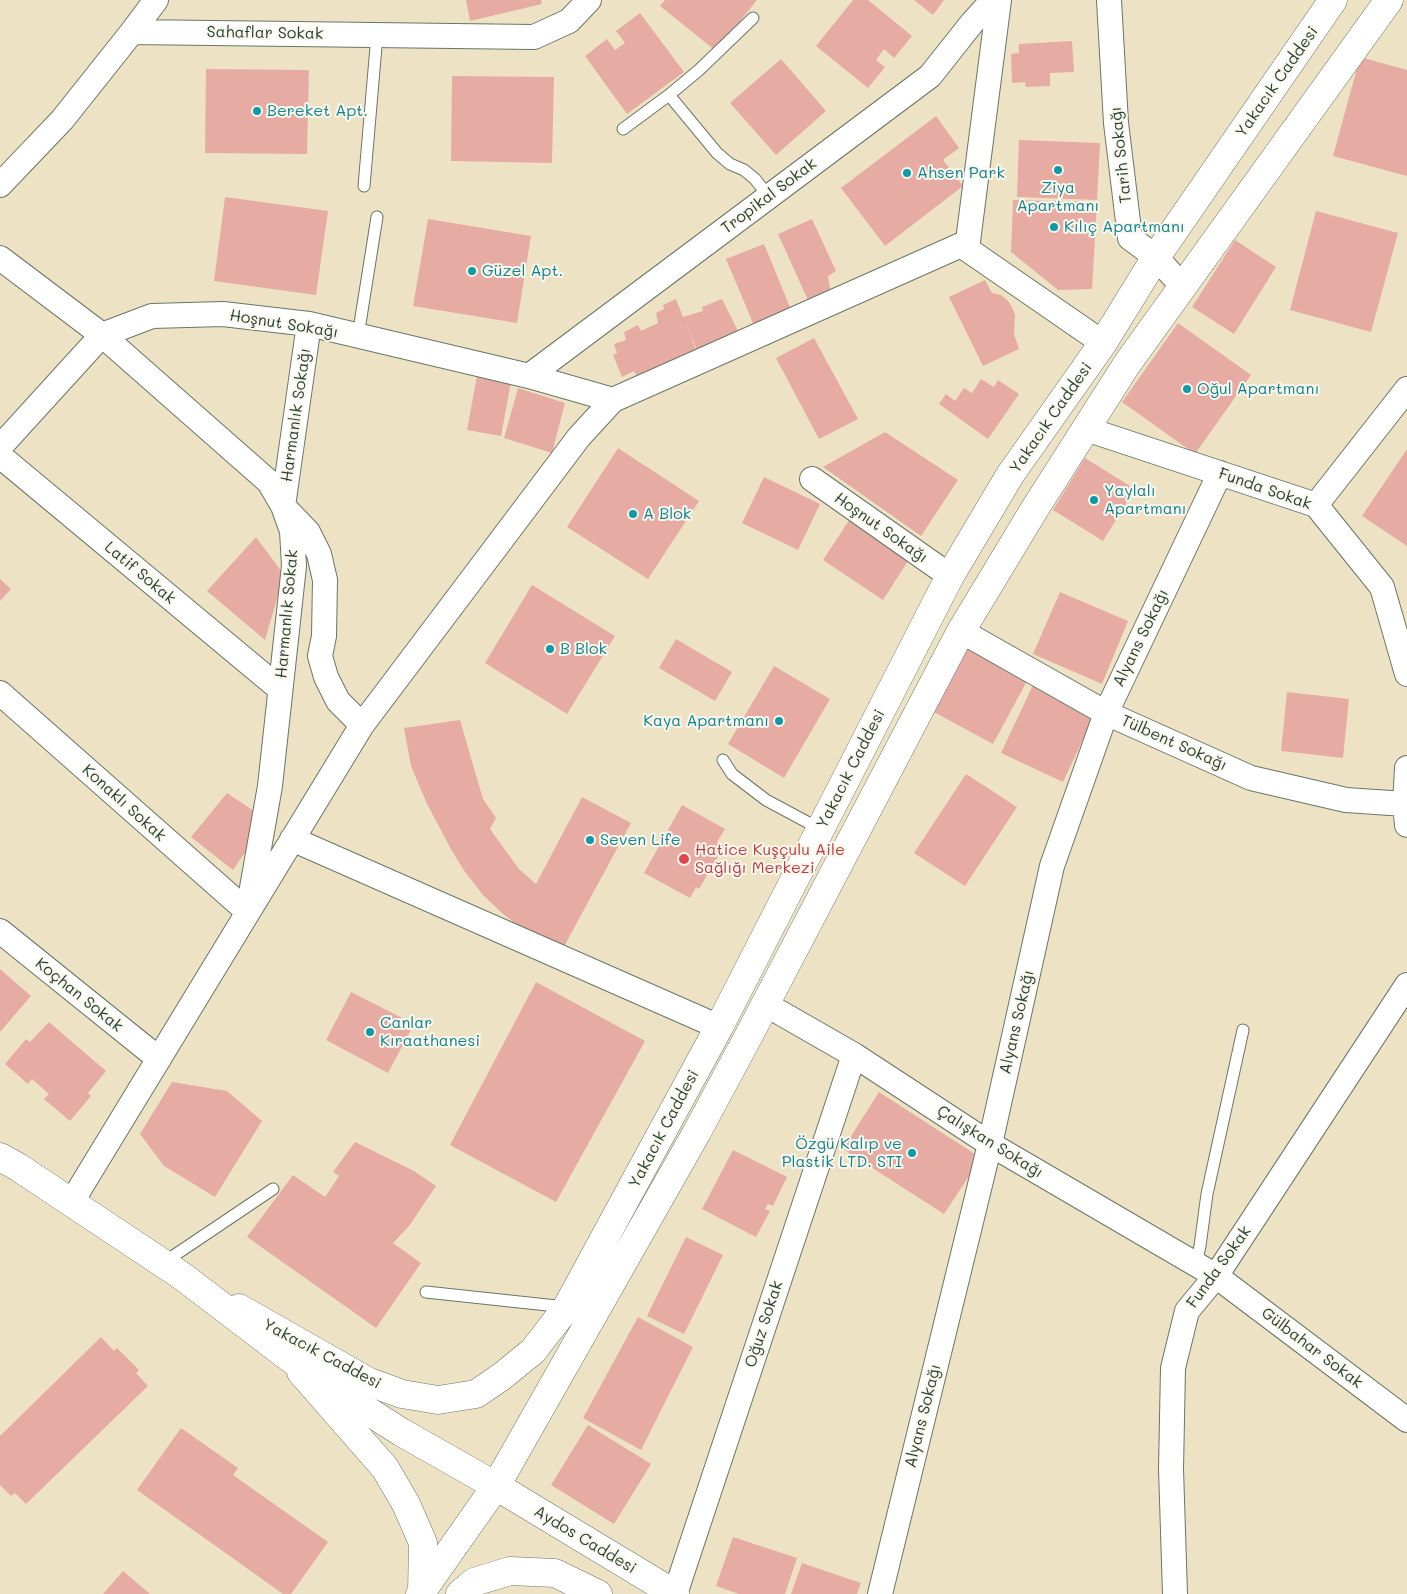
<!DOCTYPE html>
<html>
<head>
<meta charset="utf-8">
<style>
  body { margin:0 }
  canvas { display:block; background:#ede3c4 }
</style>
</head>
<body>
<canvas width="1407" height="1594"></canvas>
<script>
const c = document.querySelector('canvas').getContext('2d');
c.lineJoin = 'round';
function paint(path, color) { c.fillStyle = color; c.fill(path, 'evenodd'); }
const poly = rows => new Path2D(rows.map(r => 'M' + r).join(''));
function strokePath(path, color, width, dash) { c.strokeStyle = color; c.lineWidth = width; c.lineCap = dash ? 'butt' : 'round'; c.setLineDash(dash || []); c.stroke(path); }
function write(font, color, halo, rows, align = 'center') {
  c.font = font + ' Mali,sans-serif'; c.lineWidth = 4; c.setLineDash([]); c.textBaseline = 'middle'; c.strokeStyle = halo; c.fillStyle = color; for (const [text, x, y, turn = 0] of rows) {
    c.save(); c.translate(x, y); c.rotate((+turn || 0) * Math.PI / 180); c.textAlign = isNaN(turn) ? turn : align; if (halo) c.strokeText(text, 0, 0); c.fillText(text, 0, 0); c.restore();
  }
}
paint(poly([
  [466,0,541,0,542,4,470,21],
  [665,0,757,0,716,51,660,6],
  [853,0,868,0,912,36,894,58,884,49,876,60,885,67,868,88,816,46],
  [914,0,944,0,933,15],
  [640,13,684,72,627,114,585,56,607,39,615,50,625,43,616,31],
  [1072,41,1074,72,1050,73,1050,86,1026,87,1025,82,1012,83,1011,54,1019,53,1019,44],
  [1360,57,1407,70,1407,176,1333,156],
  [781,59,826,111,776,155,730,103],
  [206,69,309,70,307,154,205,153],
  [452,76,554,77,552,163,451,161],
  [936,116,959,148,943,160,963,186,885,246,841,188],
  [1019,140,1100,143,1097,200,1017,197],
  [225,197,328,211,316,295,214,281],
  [1013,200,1097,202,1092,289,1058,290,1011,252],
  [1316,211,1398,233,1371,332,1290,310],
  [428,219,531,236,517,323,413,306],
  [812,219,836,271,828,276,830,289,808,300,778,234],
  [1235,240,1276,267,1234,334,1192,307],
  [764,244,792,312,755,328,726,259],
  [985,280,992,293,1001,295,1008,301,1012,307,1015,315,1014,334,1019,349,983,366,949,297],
  [676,299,683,317,703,311,702,307,722,299,740,335,698,353,686,323,697,353,639,379,634,371,622,377,613,355,617,353,614,344,626,340,624,332,638,325,641,331,658,323,656,313,664,309,663,305],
  [1178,323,1251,375,1195,454,1122,402],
  [814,338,858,419,819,439,776,358],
  [477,376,511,382,501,436,467,430],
  [981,379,994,387,998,380,1019,394,988,439,939,404,946,394,955,401,964,388,972,393],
  [518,388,565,403,552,453,504,438],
  [885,432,958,480,921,536,823,467],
  [618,448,699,501,648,579,567,527],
  [1407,449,1407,546,1362,516],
  [1085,458,1135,489,1103,541,1053,510],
  [764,477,820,504,798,550,742,523],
  [850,519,910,558,883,600,823,560],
  [256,537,284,575,265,640,207,591],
  [0,579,11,589,0,601],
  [532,585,615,636,567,714,485,663],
  [1060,592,1128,621,1102,684,1033,654],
  [676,639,732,672,715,701,659,668],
  [966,648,1027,681,993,744,932,711],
  [774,666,830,699,784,778,728,744],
  [1033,685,1095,714,1063,782,1001,753],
  [1287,692,1349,699,1343,758,1281,751],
  [460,720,483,799,496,818,490,829,519,869,536,884,582,797,631,823,561,952,527,932,503,914,483,895,465,872,452,851,427,804,411,766,404,728],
  [966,774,1017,807,965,886,914,853],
  [227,793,257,813,248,848,233,870,191,837],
  [682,805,725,829,717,842,724,846,699,889,696,887,690,898,644,873],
  [0,969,31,996,0,1032],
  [536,982,645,1041,556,1202,450,1145],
  [351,992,414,1024,388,1073,326,1040],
  [49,1022,106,1071,88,1093,91,1096,70,1121,44,1099,49,1094,32,1079,28,1084,5,1064,26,1039,30,1042],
  [172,1082,227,1091,262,1121,215,1197,164,1166,140,1134],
  [879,1092,981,1158,944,1214,843,1149],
  [355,1142,414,1171,436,1186,409,1226,393,1243,421,1263,376,1328,247,1237,293,1175,325,1197,339,1176,333,1172],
  [733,1150,787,1177,773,1206,768,1204,765,1209,770,1211,756,1237,702,1209],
  [686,1237,723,1255,684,1334,647,1316],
  [638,1317,693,1347,641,1450,583,1418],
  [101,1337,114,1351,117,1348,139,1370,136,1373,148,1386,26,1504,15,1493,11,1496,0,1485,0,1436],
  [588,1425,651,1464,614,1524,551,1485],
  [181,1428,238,1468,233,1475,328,1542,291,1594,283,1594,137,1490],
  [733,1537,797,1558,785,1594,739,1594,716,1586],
  [802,1563,861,1583,857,1594,791,1594],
  [123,1571,150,1594,103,1594]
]), '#e6aca3');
const service = poly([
  [669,95,717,153,730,164,744,170,755,179,769,197],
  [623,129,669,95,699,70,753,18],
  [364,186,377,35],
  [358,336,377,217],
  [723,760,732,774,766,800,820,829],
  [163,1263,273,1189],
  [1196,1264,1200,1246,1207,1194,1243,1030],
  [426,1292,566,1307]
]);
const minor = poly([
  [1109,0,1116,123,1130,238,1156,257,1183,287],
  [132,32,156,0],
  [0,185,62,120,132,32,534,37,569,21,589,0],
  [967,249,999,0],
  [0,258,102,335,269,482,283,506,292,531,294,566,270,786,250,899],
  [309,324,283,506,308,532,319,554,325,580,324,636,320,656,326,677,338,701,362,725],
  [529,376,930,76,972,23,993,0],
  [1086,429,1316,505,1382,587,1407,674],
  [0,447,102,335,152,316,223,314,309,324,529,376,613,400],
  [0,456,280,689],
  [812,479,950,576],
  [1316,505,1407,389],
  [961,631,1106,713,1251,778,1346,800,1405,804],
  [0,693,248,912],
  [1407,768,1405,804,1407,825],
  [292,839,719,1027],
  [0,931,159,1059],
  [765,1004,854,1055,990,1144,1216,1276,1407,1420],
  [71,1203,362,725,579,437,613,400,961,245,1103,343],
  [675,1594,854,1055],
  [880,1594,990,1144,1052,866,1106,713,1220,473],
  [1175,1594,1171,1469,1173,1368,1187,1311,1216,1276,1407,985]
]);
const secondary = poly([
  [239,1308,369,1382,402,1394,438,1400,476,1394,501,1377,533,1351,567,1307,719,1027,950,576,1010,475,1103,343,1156,257,1333,0],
  [301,1372,385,1468,406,1504,423,1543,422,1592],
  [420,1594,496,1486,697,1132,747,1039,961,631,1034,510,1127,364,1389,0]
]);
const primary = poly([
  [0,1157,18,1167,182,1276,287,1356,335,1390,401,1432,496,1486,675,1594],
  [460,1594,474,1582,510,1571,555,1573,598,1594]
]);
strokePath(service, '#677766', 13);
strokePath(minor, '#677766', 26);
strokePath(secondary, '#677766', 29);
strokePath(primary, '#677766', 29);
strokePath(service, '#fff', 11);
strokePath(minor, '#fff', 24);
strokePath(secondary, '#fff', 28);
strokePath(primary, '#fff', 28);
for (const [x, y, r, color] of [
  [257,111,5,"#0f9aa8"],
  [1058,170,5,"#0f9aa8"],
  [907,173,5,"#0f9aa8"],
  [1054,227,5,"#0f9aa8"],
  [472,271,5,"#0f9aa8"],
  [1187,389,5,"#0f9aa8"],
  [1094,500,5,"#0f9aa8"],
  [633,514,5,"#0f9aa8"],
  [550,649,5,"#0f9aa8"],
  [779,721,5,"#0f9aa8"],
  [590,840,5,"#0f9aa8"],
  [684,859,6,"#e0444e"],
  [370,1032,5,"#0f9aa8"],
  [912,1153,5,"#0f9aa8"]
]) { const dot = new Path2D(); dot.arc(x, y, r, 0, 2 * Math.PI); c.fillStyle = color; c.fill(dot); strokePath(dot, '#fbf7ec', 2); }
write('16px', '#1f3d34', '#fbf7ec', [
  ["Sahaflar Sokak",265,33,1],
  ["Yakacık Caddesi",1277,82,-55],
  ["Tarih Sokağı",1121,155,-96],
  ["Tropikal Sokak",769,196,-37],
  ["Hoşnut Sokağı",284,324,9],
  ["Harmanlık Sokağı",296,415,-82],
  ["Yakacık Caddesi",1051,418,-55],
  ["Funda Sokak",1265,489,19],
  ["Hoşnut Sokağı",881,528,35],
  ["Latif Sokak",140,573,40],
  ["Harmanlık Sokak",287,614,-85],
  ["Alyans Sokağı",1141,638,-64],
  ["Tülbent Sokağı",1174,743,24],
  ["Yakacık Caddesi",851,769,-63],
  ["Konaklı Sokak",124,803,42],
  ["Koçhan Sokak",79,995,39],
  ["Alyans Sokağı",1017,1022,-77],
  ["Yakacık Caddesi",664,1129,-62],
  ["Çalışkan Sokağı",990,1142,32],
  ["Funda Sokak",1219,1267,-54],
  ["Oğuz Sokak",764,1324,-72],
  ["Gülbahar Sokak",1312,1348,37],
  ["Yakacık Caddesi",322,1354,28],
  ["Alyans Sokağı",923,1416,-76],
  ["Aydos Caddesi",585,1540,31]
]);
write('16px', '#0d838f', '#fbf7ec', [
  ["Bereket Apt.",267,111],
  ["Ahsen Park",917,173],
  ["Ziya",1058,188,"center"],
  ["Apartmanı",1058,206,"center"],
  ["Kılıç Apartmanı",1064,227],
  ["Güzel Apt.",482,271],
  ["Oğul Apartmanı",1197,389],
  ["Yaylalı",1104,491],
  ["Apartmanı",1104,509],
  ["A Blok",643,514],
  ["B Blok",560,649],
  ["Kaya Apartmanı",769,721,"right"],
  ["Seven Life",600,840],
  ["Canlar",380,1023],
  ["Kıraathanesi",380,1041],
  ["Özgü Kalıp ve",902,1144,"right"],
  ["Plastik LTD. STI",902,1162,"right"]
], 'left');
write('16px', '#be3a42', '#fbf7ec', [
  ["Hatice Kuşçulu Aile",695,850],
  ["Sağlığı Merkezi",695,868]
], 'left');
</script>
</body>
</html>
